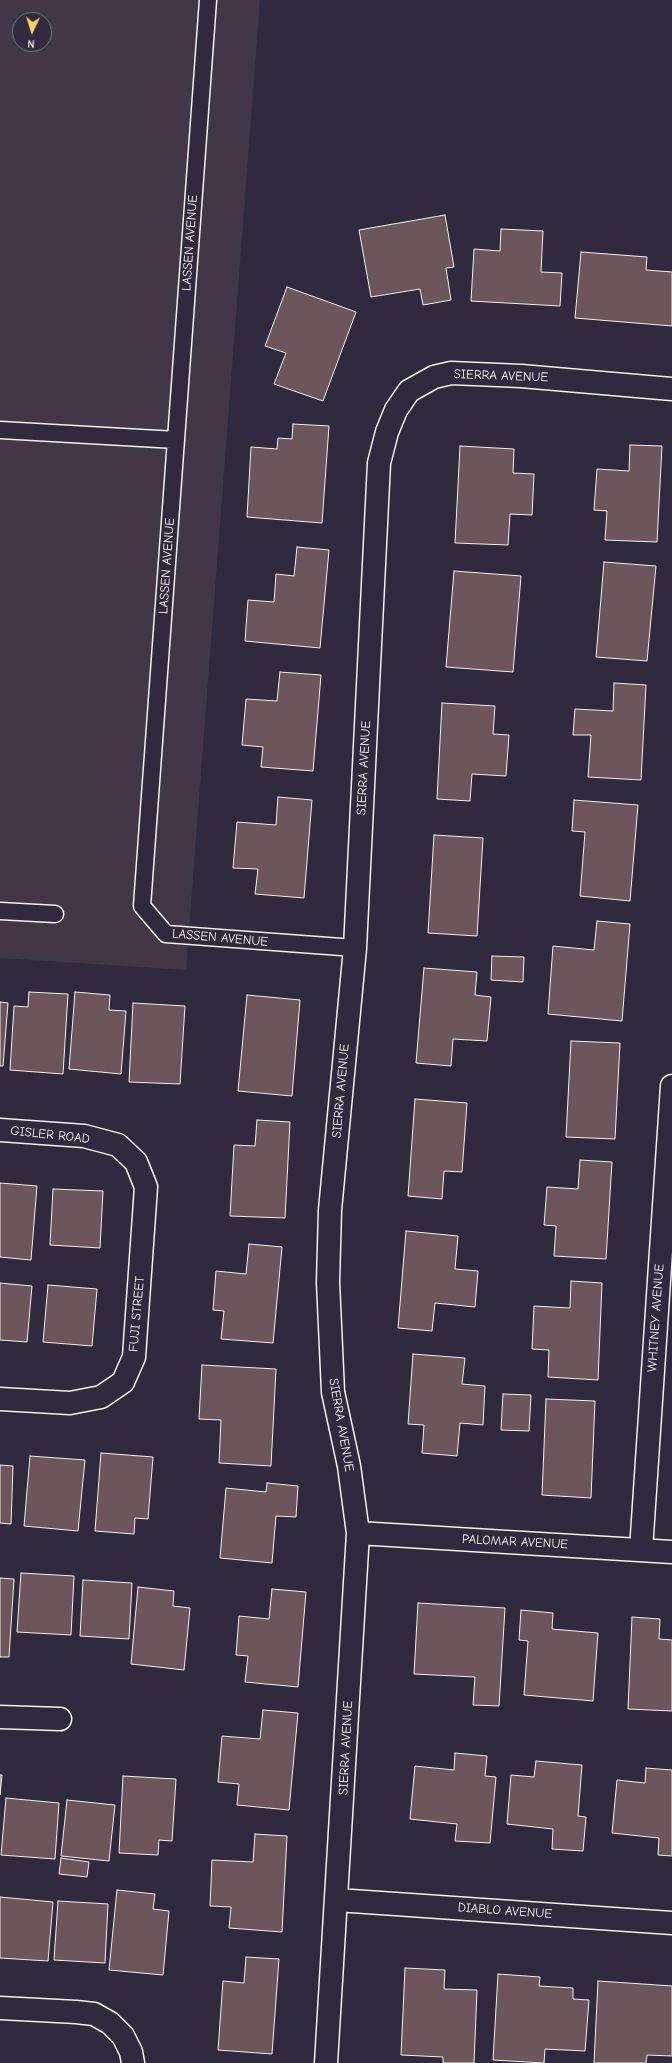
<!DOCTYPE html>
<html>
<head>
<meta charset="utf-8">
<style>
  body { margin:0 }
  #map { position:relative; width:672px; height:2063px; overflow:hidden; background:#2f2a3d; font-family:"Comic Neue",sans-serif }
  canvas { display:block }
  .north { position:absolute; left:12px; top:12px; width:40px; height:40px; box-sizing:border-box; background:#2f2a3d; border:1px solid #7e7a81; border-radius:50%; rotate:184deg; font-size:11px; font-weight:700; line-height:16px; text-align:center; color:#f4f1e8 }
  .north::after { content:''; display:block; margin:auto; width:14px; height:18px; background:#ffd166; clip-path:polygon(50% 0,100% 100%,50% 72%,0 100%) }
</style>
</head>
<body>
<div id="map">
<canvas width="672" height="2063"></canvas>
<div class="north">N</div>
</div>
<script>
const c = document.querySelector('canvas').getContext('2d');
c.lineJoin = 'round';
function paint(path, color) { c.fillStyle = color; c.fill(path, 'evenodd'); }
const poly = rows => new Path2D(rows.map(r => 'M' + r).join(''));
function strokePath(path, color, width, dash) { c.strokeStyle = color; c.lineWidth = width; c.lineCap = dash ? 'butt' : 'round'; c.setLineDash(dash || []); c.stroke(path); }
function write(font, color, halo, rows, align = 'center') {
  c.font = font + ' "Comic Neue",sans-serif'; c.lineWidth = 3; c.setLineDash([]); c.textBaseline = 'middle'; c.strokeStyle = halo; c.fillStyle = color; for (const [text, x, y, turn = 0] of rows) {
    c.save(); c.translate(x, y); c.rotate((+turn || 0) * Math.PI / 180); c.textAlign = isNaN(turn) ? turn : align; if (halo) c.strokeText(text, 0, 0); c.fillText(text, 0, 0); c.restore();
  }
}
paint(poly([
  [0,0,260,0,186,970,0,958],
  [20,20,44,20,44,44,20,44]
]), '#413746');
const building = poly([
  [445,215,454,267,446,268,451,300,423,305,420,289,371,297,359,230,445,215],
  [501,229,543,231,541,272,562,273,560,306,471,301,474,249,500,251,501,229],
  [581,252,647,257,646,270,672,272,672,326,575,318,581,252],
  [287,287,356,312,323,401,274,384,286,353,265,346,287,287],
  [293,424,329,426,322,523,247,517,251,447,277,449,278,438,292,439,293,424],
  [630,445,662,446,657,542,605,540,607,511,594,510,597,469,629,471,630,445],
  [460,446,514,449,513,473,534,474,532,515,510,514,508,545,455,543,460,446],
  [297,547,329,550,320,648,245,641,248,600,274,602,276,574,294,576,297,547],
  [604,562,656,566,647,661,596,657,604,562],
  [454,571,521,576,513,672,446,667,454,571],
  [280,672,321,675,313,771,261,767,263,747,242,745,246,699,277,701,280,672],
  [614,683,646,685,641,780,588,777,591,735,573,735,575,709,613,711,614,683],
  [442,703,495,706,493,734,509,735,506,776,472,774,470,801,437,799,442,703],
  [278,797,312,800,304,898,255,894,258,869,233,868,237,822,276,825,278,797],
  [574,800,638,805,630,901,580,896,585,832,572,831,574,800],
  [434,835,483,838,477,936,428,933,434,835],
  [597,921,630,924,622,1021,548,1014,553,946,594,950,597,921],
  [492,956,524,957,523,982,491,980,492,956],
  [424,968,477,972,475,995,491,997,487,1041,453,1039,451,1066,416,1063,424,968],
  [29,992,68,994,63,1074,10,1070,14,1006,28,1007,29,992],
  [75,992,110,995,109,1010,126,1011,121,1074,69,1069,75,992],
  [247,995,300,1000,292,1096,238,1091,247,995],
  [0,1002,8,1003,3,1066,0,1066,0,1002],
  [133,1003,185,1006,180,1084,129,1082,133,1003],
  [571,1041,620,1043,615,1139,566,1137,571,1041],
  [415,1099,467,1103,462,1172,444,1171,442,1199,408,1196,415,1099],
  [257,1120,290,1122,285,1218,230,1216,234,1145,255,1146,257,1120],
  [580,1160,612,1162,606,1259,554,1256,556,1226,544,1225,547,1187,578,1189,580,1160],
  [0,1183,37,1186,31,1260,0,1257,0,1183],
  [53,1189,103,1191,100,1248,50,1245,53,1189],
  [406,1231,458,1236,455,1269,478,1271,475,1307,435,1303,432,1331,398,1328,406,1231],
  [249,1244,282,1247,273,1343,221,1339,224,1311,213,1310,216,1271,246,1274,249,1244],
  [571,1281,602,1283,598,1380,548,1377,549,1350,532,1349,534,1306,570,1308,571,1281],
  [0,1283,32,1286,27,1342,0,1340,0,1283],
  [48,1285,97,1289,92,1346,43,1342,48,1285],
  [413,1354,465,1358,462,1384,485,1386,483,1425,460,1423,457,1456,422,1453,424,1425,408,1424,413,1354],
  [202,1365,276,1369,271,1466,219,1463,221,1420,199,1419,202,1365],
  [503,1394,531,1395,529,1431,501,1430,503,1394],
  [546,1399,595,1401,591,1498,542,1495,546,1399],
  [101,1453,153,1457,148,1519,135,1518,134,1534,95,1531,101,1453],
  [30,1456,85,1460,78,1531,24,1526,30,1456],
  [0,1465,13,1466,11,1524,0,1523,0,1465],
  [267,1483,298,1486,296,1517,276,1516,272,1563,220,1558,226,1488,266,1492,267,1483],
  [21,1573,74,1576,71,1635,17,1632,21,1573],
  [0,1578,14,1579,9,1657,0,1657,0,1578],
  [83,1580,132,1583,129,1639,80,1636,83,1580],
  [138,1587,174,1591,173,1606,190,1608,184,1670,131,1664,138,1587],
  [272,1589,306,1592,298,1687,245,1682,248,1656,236,1655,239,1616,269,1619,272,1589],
  [418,1603,505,1608,499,1706,473,1705,475,1677,414,1674,418,1603],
  [521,1610,553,1613,552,1629,598,1633,593,1701,524,1695,528,1641,519,1640,521,1610],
  [632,1617,660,1619,659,1639,672,1640,672,1711,628,1709,632,1617],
  [263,1710,298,1713,289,1810,237,1805,239,1784,218,1782,222,1736,260,1739,263,1710],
  [455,1753,487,1756,485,1776,496,1777,490,1843,455,1841,457,1824,410,1819,415,1766,454,1770,455,1753],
  [536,1761,582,1765,578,1816,586,1817,583,1851,552,1849,553,1829,507,1824,511,1775,534,1777,536,1761],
  [646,1768,672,1770,672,1856,658,1855,659,1838,612,1833,617,1780,645,1783,646,1768],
  [0,1775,2,1775,0,1795,0,1775],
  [123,1776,176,1779,172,1841,159,1840,158,1855,119,1853,123,1776],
  [6,1798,59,1803,55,1859,1,1855,6,1798],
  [67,1800,115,1805,109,1861,61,1856,67,1800],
  [255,1834,287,1836,282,1932,229,1928,231,1907,210,1906,212,1860,253,1862,255,1834],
  [61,1858,89,1862,87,1877,59,1874,61,1858],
  [117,1890,155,1894,153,1909,169,1911,163,1975,109,1970,117,1890],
  [0,1897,53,1902,48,1961,0,1958,0,1897],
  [58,1901,108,1904,105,1963,54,1960,58,1901],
  [246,1957,279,1959,272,2054,218,2050,223,1981,244,1983,246,1957],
  [405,1968,445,1970,444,1989,477,1990,474,2063,443,2063,443,2057,401,2055,405,1968],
  [498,1974,540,1977,539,1986,573,1988,573,1999,589,2000,585,2051,545,2049,544,2063,493,2060,498,1974],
  [598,1981,672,1986,672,2056,647,2055,646,2063,594,2063,598,1981]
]);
paint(building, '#6c555b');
strokePath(building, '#f4f1e8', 1);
const lane = poly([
  [208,0,142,906,166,934,355,948],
  [0,430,176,440],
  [0,911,55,914]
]);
const street = poly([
  [0,1130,84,1136,118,1145,136,1162,146,1187,134,1357,123,1382,101,1397,70,1403,0,1399],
  [358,1533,672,1552],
  [641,1550,672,1086],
  [0,1717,60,1719],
  [337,1900,672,1923],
  [0,2008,76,2012,94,2014,110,2023,123,2036,131,2052,133,2063],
  [326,2063,358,1533,349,1466,333,1392,328,1282,330,1210,355,948,379,463,387,432,396,410,409,391,434,377,451,373,521,376,672,389]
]);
strokePath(lane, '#f4f1e8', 19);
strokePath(street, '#f4f1e8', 25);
strokePath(lane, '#2f2a3d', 16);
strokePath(street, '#2f2a3d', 22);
write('13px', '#f4f1e8', '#2f2a3d', [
  ["LASSEN AVENUE",190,243,-86],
  ["SIERRA AVENUE",501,376,2],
  ["LASSEN AVENUE",167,566,-86],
  ["SIERRA AVENUE",364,768,-87],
  ["LASSEN AVENUE",220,938,5],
  ["SIERRA AVENUE",341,1091,-85],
  ["GISLER ROAD",50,1135,6],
  ["FUJI STREET",137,1314,-85],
  ["WHITNEY AVENUE",656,1318,-86],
  ["SIERRA AVENUE",341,1425,80],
  ["PALOMAR AVENUE",515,1542,3],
  ["SIERRA AVENUE",346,1748,-87],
  ["DIABLO AVENUE",505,1911,4]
]);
</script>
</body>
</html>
